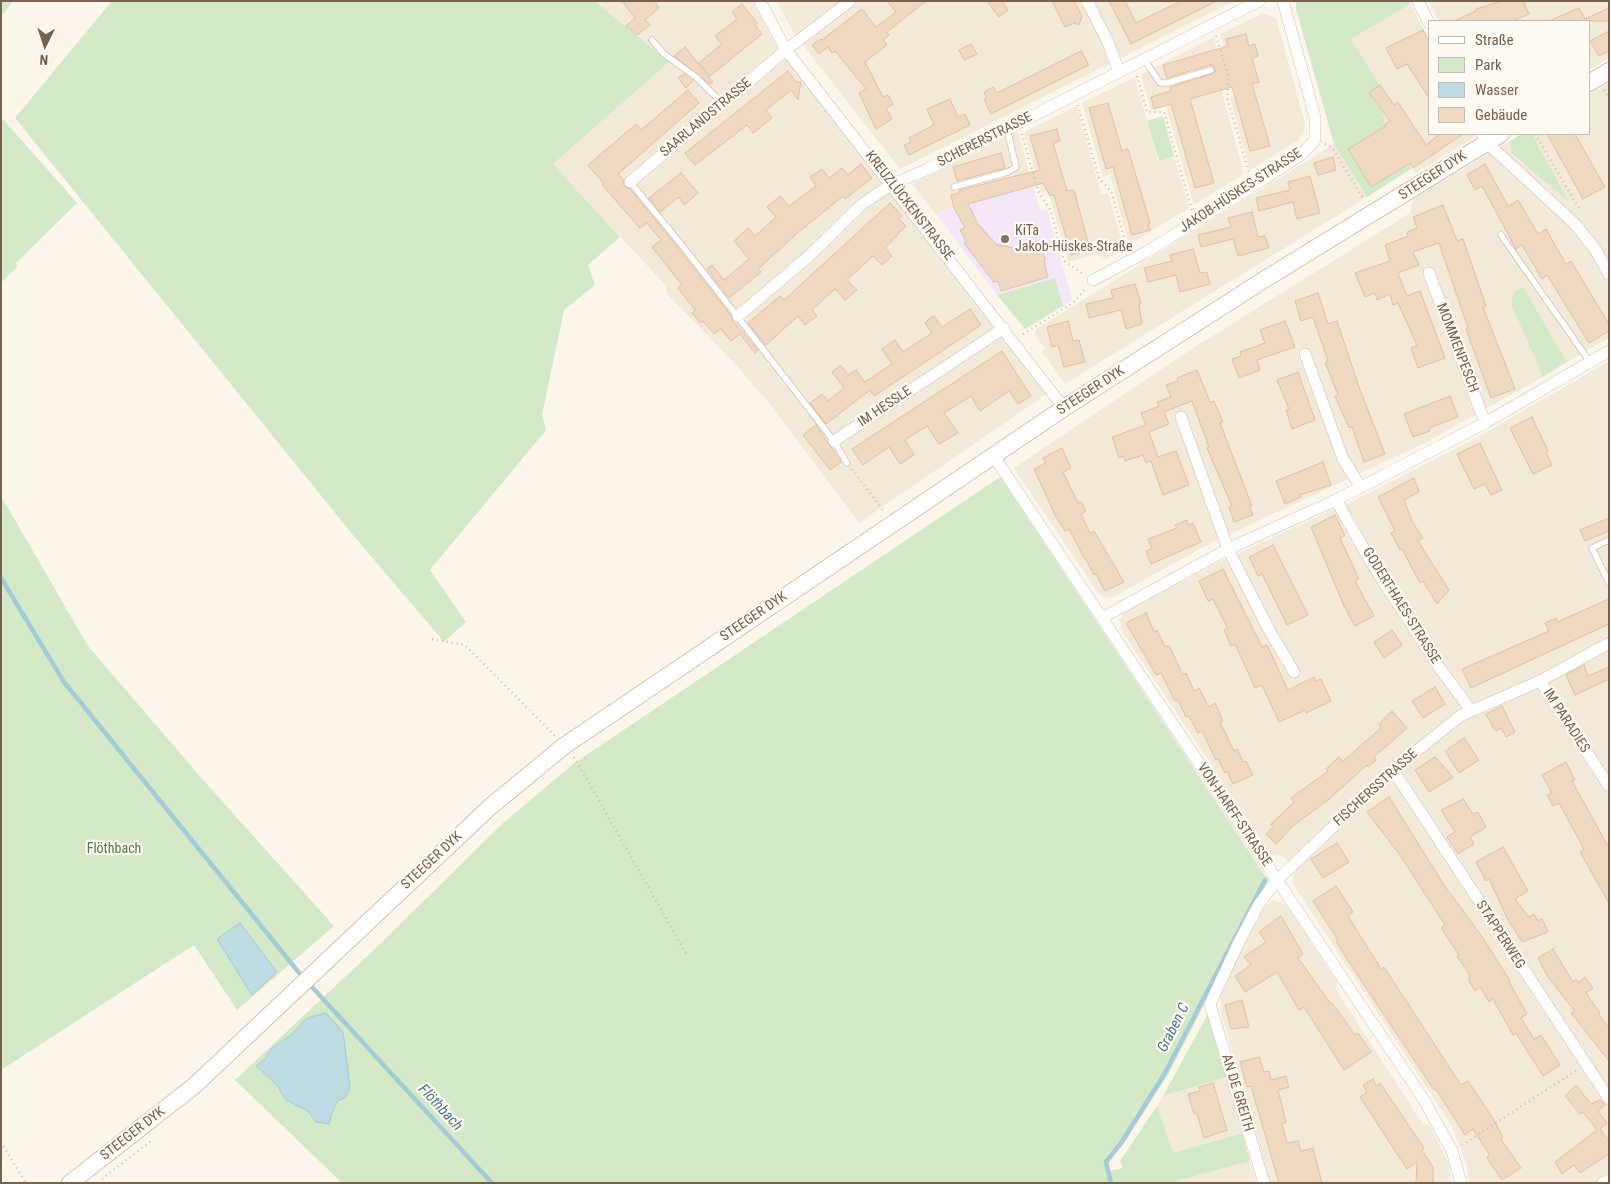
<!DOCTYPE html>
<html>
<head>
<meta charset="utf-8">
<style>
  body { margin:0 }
  #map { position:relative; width:1610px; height:1184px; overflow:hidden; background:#fcf6ea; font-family:"Roboto Condensed",sans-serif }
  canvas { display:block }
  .frame { position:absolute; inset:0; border:2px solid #76604e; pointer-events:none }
  .legend { position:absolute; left:1428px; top:20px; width:162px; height:115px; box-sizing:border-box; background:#fefaf1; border:1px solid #c8bcb0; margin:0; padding:6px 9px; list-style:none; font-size:15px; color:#76604e }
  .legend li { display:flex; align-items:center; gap:10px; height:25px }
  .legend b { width:25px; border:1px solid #c8bcb0 }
  .north { position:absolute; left:20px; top:20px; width:50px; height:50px; -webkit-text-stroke:4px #fefaf1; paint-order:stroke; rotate:184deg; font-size:14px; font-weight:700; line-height:20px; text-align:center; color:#76604e }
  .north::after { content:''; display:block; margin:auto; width:18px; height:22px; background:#76604e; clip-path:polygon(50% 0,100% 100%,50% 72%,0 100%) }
</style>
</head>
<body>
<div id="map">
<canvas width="1610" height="1184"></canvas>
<div class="frame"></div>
<ul class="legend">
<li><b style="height:6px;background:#fff"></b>Straße</li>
<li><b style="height:14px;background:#d3e9c8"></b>Park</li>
<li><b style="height:14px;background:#bfdce5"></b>Wasser</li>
<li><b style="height:14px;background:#f0d9c3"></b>Gebäude</li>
</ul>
<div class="north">N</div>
</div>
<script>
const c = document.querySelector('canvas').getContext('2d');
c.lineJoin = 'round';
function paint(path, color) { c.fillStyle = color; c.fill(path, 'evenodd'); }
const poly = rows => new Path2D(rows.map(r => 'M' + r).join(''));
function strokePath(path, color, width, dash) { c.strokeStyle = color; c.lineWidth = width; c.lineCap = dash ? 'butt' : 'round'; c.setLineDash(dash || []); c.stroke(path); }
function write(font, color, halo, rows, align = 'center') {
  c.font = font + ' "Roboto Condensed",sans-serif'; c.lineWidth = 4.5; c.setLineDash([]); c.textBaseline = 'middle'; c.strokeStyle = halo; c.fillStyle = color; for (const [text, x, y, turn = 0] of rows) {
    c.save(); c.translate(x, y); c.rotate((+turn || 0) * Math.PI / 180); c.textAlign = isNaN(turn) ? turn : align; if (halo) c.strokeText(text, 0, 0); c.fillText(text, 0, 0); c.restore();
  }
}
paint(poly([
  [598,1,752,1,777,46,1047,394,859,523,763,395,761,395,739,368,666,293,666,286,553,164,669,62,597,2],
  [776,1,1235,1,900,169,795,35],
  [1429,1,1609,1,1609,58,1589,70,1589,21,1438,21],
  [1411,4,1429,40,1429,134,1473,134,1474,138,1416,173,1385,124,1383,113,1368,93,1351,39],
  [1263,13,1276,18,1305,123,1304,133,1297,141,1250,170,1230,98,1237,95,1220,34],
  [1214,37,1224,76,1218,78,1244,174,1194,205,1166,106,1151,110,1141,74],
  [1135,77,1158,161,1174,156,1189,208,1129,245,1110,175,1103,177,1082,103],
  [1609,82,1609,338,1567,362,1523,287,1514,292,1511,304,1543,377,1425,443,1209,544,1113,597,1105,598,1098,593,1014,468,1190,350,1410,213,1413,199,1510,141,1511,154,1568,201,1532,134,1589,134,1589,94],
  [1077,106,1101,194,1108,193,1124,249,1106,259,1097,254,1068,262,1048,191,1041,192,1024,132],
  [1016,132,1019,135,1033,186,943,211,936,215,912,184],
  [1334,144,1367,197,1065,384,1042,352,1045,349,1035,334,1036,329],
  [1609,361,1609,1183,1469,1183,1467,1167,1452,1126,1293,884,1294,868,1282,855,1275,856,1270,853,1121,630,1120,619,1125,612,1219,562,1369,493,1476,438],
  [1274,900,1286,905,1337,982,1336,990,1423,1124,1430,1126,1448,1162,1452,1183,1270,1183,1221,1013,1220,998,1224,983,1265,906],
  [1226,1077,1242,1133,1173,1153,1157,1106,1163,1096],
  [1250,1161,1257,1183,1171,1183]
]), '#f3e9d9');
paint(poly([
  [1033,186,1040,211,1047,209,1072,300,1063,306,1055,278,997,295,937,215,943,211]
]), '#f3e6f8');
paint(poly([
  [1,1,13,1,1,17],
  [112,1,595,1,669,62,553,164,620,237,588,265,595,285,564,310,542,415,546,430,430,570,466,622,444,642,353,535,15,118],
  [1296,1,1409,1,1411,4,1351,39,1379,85,1369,94,1383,113,1385,124,1412,168,1367,197,1334,144,1296,9],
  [1163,116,1174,156,1159,161,1147,121],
  [1,117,77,203,16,263,17,267,1,283],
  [1521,134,1532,134,1569,202,1511,153,1510,141],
  [1055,278,1063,306,1025,329,997,295],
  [1523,287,1567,362,1543,377,1511,304,1514,292],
  [1000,477,1268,880,1169,1073,1125,1142,1107,1163,1109,1171,1123,1168,1120,1161,1157,1106,1173,1153,1242,1133,1250,1161,1170,1183,342,1183,235,1080,377,947,502,824,573,764],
  [326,1013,337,1100,333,1117,316,1122,309,1112,285,1099,277,1085,256,1066,265,1059,271,1049,292,1034,307,1018],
  [1,496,88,646,204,781,334,926,237,1010,194,945,1,1070],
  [1208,1014,1226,1077,1163,1096]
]), '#d3e9c8');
const water = poly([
  [240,923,277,972,252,995,217,939,240,923],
  [326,1013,343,1032,350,1087,345,1098,337,1101,329,1124,316,1122,309,1112,285,1099,277,1085,256,1066,265,1059,271,1049,292,1034,307,1018,326,1013]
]);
paint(water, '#bfdce5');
strokePath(water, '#a5cbd6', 1);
strokePath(poly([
  [1,578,64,682,300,974,492,1183],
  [1111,1183,1106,1162,1121,1143,1165,1073,1265,880]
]), '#a5cbd6', 4.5);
const building = poly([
  [622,1,654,1,659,8,645,20,650,25,637,35,626,26,635,18,622,1],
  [887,1,926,1,887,32,889,35,883,40,887,45,865,62,883,97,888,95,893,104,886,108,892,119,876,129,859,93,866,89,835,51,832,53,828,47,819,54,812,45,821,39,822,40,862,9,876,27,896,12,887,1],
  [987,1,1002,1,1008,10,999,17,987,1],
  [1052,1,1074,1,1082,16,1079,25,1074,23,1065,27,1052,1],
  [1109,1,1125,1,1136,23,1181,1,1217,1,1131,44,1109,1],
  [1502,1,1523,1,1529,14,1513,21,1454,21,1476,11,1476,9,1502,1],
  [742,4,757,23,755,25,762,34,710,76,699,63,722,44,715,36,737,19,732,12,742,4],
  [1579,8,1585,19,1609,8,1609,21,1549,21,1579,8],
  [1423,30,1429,42,1429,98,1407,64,1397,69,1386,48,1423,30],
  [1609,31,1609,51,1599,56,1590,41,1609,31],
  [1246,34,1249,46,1255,44,1258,56,1252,58,1259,82,1252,84,1270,146,1250,151,1232,87,1190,99,1214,183,1195,188,1171,104,1154,109,1151,97,1171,91,1170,87,1212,74,1216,71,1214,66,1210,65,1167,78,1163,65,1228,46,1226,39,1246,34],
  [971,44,977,54,964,60,959,50,971,44],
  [685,47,713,82,710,84,674,56,685,47],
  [1081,51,1089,65,991,114,984,99,987,98,984,92,993,87,997,93,1081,51],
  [788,71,796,82,801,82,798,100,791,90,766,110,772,118,753,133,747,125,695,165,685,153,788,71],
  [684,74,693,81,686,88,678,78,684,74],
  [1380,85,1394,105,1398,102,1426,145,1440,134,1463,134,1413,168,1410,163,1371,187,1348,149,1386,126,1385,124,1390,121,1369,93,1380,85],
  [688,90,699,103,618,174,623,179,624,186,630,189,675,244,731,316,732,320,758,350,755,353,740,334,731,341,721,329,714,334,703,321,700,323,692,313,695,310,678,288,682,285,652,247,661,240,647,223,640,228,602,185,604,184,588,165,636,124,641,130,688,90],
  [950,99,958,117,965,114,970,125,909,155,904,145,911,142,909,138,934,125,927,109,950,99],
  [1108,103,1122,151,1128,149,1150,223,1148,224,1150,230,1132,235,1113,167,1106,169,1089,108,1108,103],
  [1057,129,1060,141,1053,143,1067,191,1074,190,1090,250,1071,255,1054,195,1050,196,1043,183,968,204,978,224,996,244,1013,248,1037,241,1044,250,1041,251,1046,259,1044,261,1048,277,1001,291,998,281,994,282,964,243,966,241,960,230,965,228,954,208,951,195,959,193,959,190,1040,170,1030,136,1057,129],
  [1547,134,1575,134,1605,187,1583,199,1547,134],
  [1001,153,1005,168,957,181,953,167,1001,153],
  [1333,157,1336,170,1318,175,1314,163,1333,157],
  [861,164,872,178,845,199,843,196,794,236,758,269,761,272,729,298,707,269,712,265,724,280,749,259,734,241,748,228,755,236,776,217,767,207,780,196,789,206,816,186,810,177,822,169,829,178,842,168,848,175,861,164],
  [1485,164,1508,206,1518,200,1538,234,1546,229,1566,264,1571,261,1609,324,1609,331,1589,343,1547,275,1542,279,1522,245,1516,249,1482,186,1475,190,1467,175,1485,164],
  [681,173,698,193,684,205,679,197,660,212,649,198,681,173],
  [1310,176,1320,213,1297,219,1293,202,1259,211,1256,198,1290,190,1288,182,1310,176],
  [890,203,902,216,899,219,906,226,885,248,892,256,882,265,873,256,847,280,857,290,845,300,835,289,812,310,817,316,805,325,798,316,766,345,765,344,748,323,780,296,784,300,890,203],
  [1443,205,1457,241,1463,239,1486,306,1483,307,1515,389,1491,398,1466,329,1468,328,1439,243,1413,252,1419,265,1398,273,1407,296,1420,291,1445,358,1418,368,1411,348,1417,345,1398,303,1393,305,1390,294,1377,300,1375,293,1365,297,1355,273,1390,261,1385,245,1408,236,1407,232,1417,228,1413,217,1443,205],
  [1252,212,1258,237,1265,236,1269,248,1238,256,1233,239,1201,247,1198,235,1231,227,1228,218,1252,212],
  [1193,249,1200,273,1207,272,1210,284,1180,292,1176,275,1148,282,1144,268,1172,261,1170,255,1193,249],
  [1135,284,1141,303,1139,304,1142,324,1126,329,1121,310,1089,318,1086,304,1113,298,1111,290,1135,284],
  [1318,293,1328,324,1337,321,1359,387,1385,454,1364,462,1352,427,1349,428,1335,396,1338,395,1325,362,1328,361,1313,317,1301,321,1295,301,1318,293],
  [970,309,981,325,874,396,870,390,826,424,810,403,822,394,828,401,844,388,832,372,841,365,848,375,856,370,865,382,892,364,882,349,895,340,903,352,932,333,925,323,929,319,934,316,942,327,970,309],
  [1068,321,1073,341,1079,340,1085,362,1064,367,1058,345,1052,347,1047,327,1068,321],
  [1285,321,1295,347,1257,360,1260,370,1239,378,1232,359,1241,356,1240,352,1265,343,1260,330,1285,321],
  [1002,351,1031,396,1018,404,1009,391,980,411,971,396,944,413,958,433,939,444,927,426,905,440,914,455,900,464,889,447,863,465,852,449,1002,351],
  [1197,370,1210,402,1214,401,1223,422,1220,423,1252,506,1249,506,1253,515,1234,522,1229,507,1232,506,1207,448,1209,447,1192,401,1164,412,1169,424,1149,432,1158,457,1176,451,1189,485,1163,495,1151,461,1146,463,1143,455,1125,461,1123,456,1119,458,1112,437,1146,425,1141,413,1159,406,1157,402,1171,397,1166,385,1178,381,1177,378,1197,370],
  [1298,372,1315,420,1292,429,1286,410,1289,409,1277,380,1298,372],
  [1450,396,1458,417,1429,428,1430,431,1413,437,1404,414,1450,396],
  [1532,417,1548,451,1546,452,1552,465,1533,474,1510,428,1532,417],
  [816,425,841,462,830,470,803,435,816,425],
  [1480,443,1502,490,1491,495,1485,484,1474,489,1457,454,1480,443],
  [1062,448,1071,468,1063,472,1078,503,1081,501,1086,511,1081,514,1090,533,1094,531,1124,582,1105,591,1096,574,1094,575,1085,558,1084,558,1069,529,1065,531,1055,515,1034,469,1046,463,1043,458,1062,448],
  [1323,462,1331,485,1300,495,1301,497,1285,504,1276,481,1323,462],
  [1414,478,1419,492,1404,500,1412,521,1423,538,1418,541,1449,590,1437,604,1423,581,1420,583,1402,549,1400,550,1391,533,1395,531,1378,497,1414,478],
  [1335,515,1345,535,1340,538,1359,579,1355,581,1374,616,1355,626,1344,606,1311,527,1335,515],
  [1609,518,1609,531,1585,541,1580,530,1609,518],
  [1187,520,1188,525,1193,523,1201,542,1151,564,1146,551,1152,549,1148,539,1177,528,1175,525,1187,520],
  [1273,545,1308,615,1287,625,1262,574,1258,576,1249,557,1273,545],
  [1223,569,1262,647,1267,645,1288,690,1314,677,1316,681,1321,679,1331,701,1306,713,1305,710,1279,722,1262,685,1255,688,1235,644,1231,646,1224,630,1227,627,1213,599,1208,601,1199,581,1223,569],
  [1609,599,1609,624,1471,688,1462,669,1549,631,1545,623,1556,618,1557,622,1609,599],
  [1146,613,1154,632,1157,630,1165,647,1169,645,1183,675,1186,673,1194,691,1199,688,1209,707,1215,703,1223,721,1220,722,1234,751,1237,749,1243,762,1246,761,1253,775,1233,784,1227,771,1225,773,1218,759,1216,760,1202,731,1198,733,1189,716,1186,717,1178,700,1175,701,1161,673,1156,675,1126,623,1146,613],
  [1392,630,1402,645,1384,658,1374,642,1392,630],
  [1584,665,1588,676,1609,667,1609,679,1575,695,1566,675,1584,665],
  [1435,687,1445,704,1423,718,1412,701,1435,687],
  [1502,706,1515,732,1506,737,1501,728,1495,731,1486,714,1502,706],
  [1392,711,1407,728,1374,757,1376,760,1368,767,1367,765,1328,800,1294,825,1276,844,1266,834,1273,827,1271,824,1294,802,1291,798,1328,771,1326,769,1339,757,1343,761,1381,728,1379,724,1392,711],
  [1464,738,1479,760,1459,773,1445,751,1464,738],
  [1435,757,1453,777,1429,792,1415,770,1435,757],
  [1566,762,1575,780,1572,781,1609,848,1609,903,1580,852,1584,849,1559,803,1553,806,1547,795,1552,793,1542,775,1566,762],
  [1389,797,1444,885,1483,938,1510,981,1509,982,1527,1014,1521,1018,1534,1039,1541,1035,1560,1065,1543,1076,1516,1033,1513,1035,1493,999,1489,1002,1480,987,1475,991,1469,981,1469,974,1457,956,1459,955,1441,928,1445,925,1400,855,1367,812,1389,797],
  [1463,799,1473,814,1478,812,1486,827,1470,837,1474,844,1458,854,1447,837,1455,832,1441,810,1463,799],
  [1337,843,1349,862,1323,878,1311,859,1337,843],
  [1503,847,1528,891,1515,899,1529,917,1534,914,1538,921,1542,919,1548,932,1522,942,1508,920,1489,879,1486,881,1476,862,1503,847],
  [1336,886,1353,912,1348,916,1381,969,1384,967,1461,1085,1468,1081,1492,1117,1503,1137,1501,1139,1521,1168,1502,1180,1487,1158,1489,1154,1473,1129,1465,1135,1436,1089,1434,1090,1354,970,1336,941,1338,940,1313,901,1336,886],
  [1281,916,1303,954,1298,958,1331,1004,1332,1003,1355,1035,1358,1033,1371,1052,1344,1070,1304,1007,1299,1010,1277,972,1245,992,1235,976,1251,965,1244,957,1266,942,1259,932,1281,916],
  [1553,949,1573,982,1576,979,1578,983,1585,977,1593,988,1586,993,1600,1013,1598,1014,1609,1027,1609,1061,1571,1013,1574,1010,1548,977,1538,958,1553,949],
  [1242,1000,1249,1027,1231,1029,1225,1005,1242,1000],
  [1259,1057,1264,1072,1269,1071,1271,1080,1286,1076,1289,1087,1278,1090,1286,1122,1282,1124,1287,1143,1298,1141,1301,1151,1313,1148,1322,1183,1279,1183,1251,1086,1247,1087,1240,1062,1259,1057],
  [1373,1079,1376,1086,1380,1083,1424,1148,1422,1150,1433,1167,1433,1183,1416,1183,1417,1162,1407,1169,1360,1097,1367,1092,1363,1085,1373,1079],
  [1213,1083,1227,1130,1204,1138,1197,1114,1194,1114,1188,1094,1200,1091,1199,1087,1213,1083],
  [1576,1085,1591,1104,1600,1100,1605,1105,1598,1111,1607,1123,1600,1129,1609,1141,1609,1154,1580,1173,1574,1165,1562,1174,1555,1162,1597,1130,1583,1112,1580,1114,1565,1096,1576,1085]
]);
paint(building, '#f0d9c3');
strokePath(building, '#e2c1a4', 1);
const lane = poly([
  [652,40,664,54,696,77,723,104],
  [1144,59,1160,83,1167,83,1211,70],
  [630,182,685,249,834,441,847,463],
  [954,187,1008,172,1016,167,1007,129],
  [1501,235,1590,362],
  [1609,540,1592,548,1609,583]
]);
const street = poly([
  [760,1,786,50,1064,408],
  [1087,1,1107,40,1119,72],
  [1418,1,1429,23],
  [1482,134,1486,142,1575,224,1595,249,1609,274],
  [630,182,786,50,850,1],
  [1429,273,1485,423],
  [1093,280,1148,251,1253,186,1301,155,1315,140,1315,117,1283,1],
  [738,316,808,257,861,205,892,184,926,170,1259,1],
  [1305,354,1343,459,1360,486],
  [1181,417,1228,549,1269,630,1294,672],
  [834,441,1004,328],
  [993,455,1424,1100,1452,1151,1461,1183],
  [1336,500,1374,567,1441,670,1470,709],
  [1102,618,1228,549,1336,500,1485,423,1609,351],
  [1540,681,1609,786],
  [1393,770,1609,1099],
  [1264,1183,1210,1004,1239,942,1259,904,1277,880,1393,770,1460,716,1540,681,1609,643],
  [1603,1183,1609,1180]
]);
const secondary = poly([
  [1589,83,1609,71],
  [70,1183,194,1086,490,807,564,746,1064,408,1262,281,1501,134]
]);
strokePath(lane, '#cebfb0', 7);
strokePath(street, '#cebfb0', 12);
strokePath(secondary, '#d0c0ae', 18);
strokePath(poly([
  [1216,36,1229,78,1227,98,1250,175],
  [1137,76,1147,112,1164,112,1192,211],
  [1604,90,1609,98],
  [1078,105,1099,178,1111,191,1127,248],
  [1022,134,1038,191,1051,211,1064,261,1082,273],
  [1535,134,1580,210],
  [1325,144,1332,147,1364,200],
  [1023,334,1073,303,1086,288],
  [852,469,885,513],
  [432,639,465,645,555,736],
  [574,757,687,955],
  [1,1142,26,1183],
  [1462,1145,1577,1070],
  [102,1179,151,1141]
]), '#d5bca5', 2.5, [1, 4]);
strokePath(lane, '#fff', 5.5);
strokePath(street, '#fff', 11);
strokePath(secondary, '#fff', 16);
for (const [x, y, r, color] of [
  [1005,239,5,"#8d6e63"]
]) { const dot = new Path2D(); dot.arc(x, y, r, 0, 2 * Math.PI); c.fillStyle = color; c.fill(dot); strokePath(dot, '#fefaf1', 2); }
write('14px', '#76604e', '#fefaf1', [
  ["SAARLANDSTRASSE",706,118,-40],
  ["SCHERERSTRASSE",985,140,-27],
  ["STEEGER DYK",1433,176,-33],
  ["JAKOB-HÜSKES-STRASSE",1241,191,-33],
  ["KREUZLÜCKENSTRASSE",909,206,52],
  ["MOMMENPESCH",1457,348,69],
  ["STEEGER DYK",1091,391,-33],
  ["IM HESSLE",885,407,-34],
  ["GODERT-HAES-STRASSE",1401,606,58],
  ["STEEGER DYK",754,617,-34],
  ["IM PARADIES",1566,721,57],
  ["FISCHERSSTRASSE",1376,788,-42],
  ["VON-HARFF-STRASSE",1234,815,56],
  ["STEEGER DYK",432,861,-43],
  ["STAPPERWEG",1500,935,57],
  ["AN DE GREITH",1237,1093,73],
  ["STEEGER DYK",133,1134,-38]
]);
write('14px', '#785e54', '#fefaf1', [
  ["KiTa",1015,231],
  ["Jakob-Hüskes-Straße",1015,247]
], 'left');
write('14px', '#517b46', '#fefaf1', [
  ["Flöthbach",114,849]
]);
write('italic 15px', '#487888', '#fefaf1', [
  ["Graben C",1174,1028,-63],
  ["Flöthbach",440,1108,47]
]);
</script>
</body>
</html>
